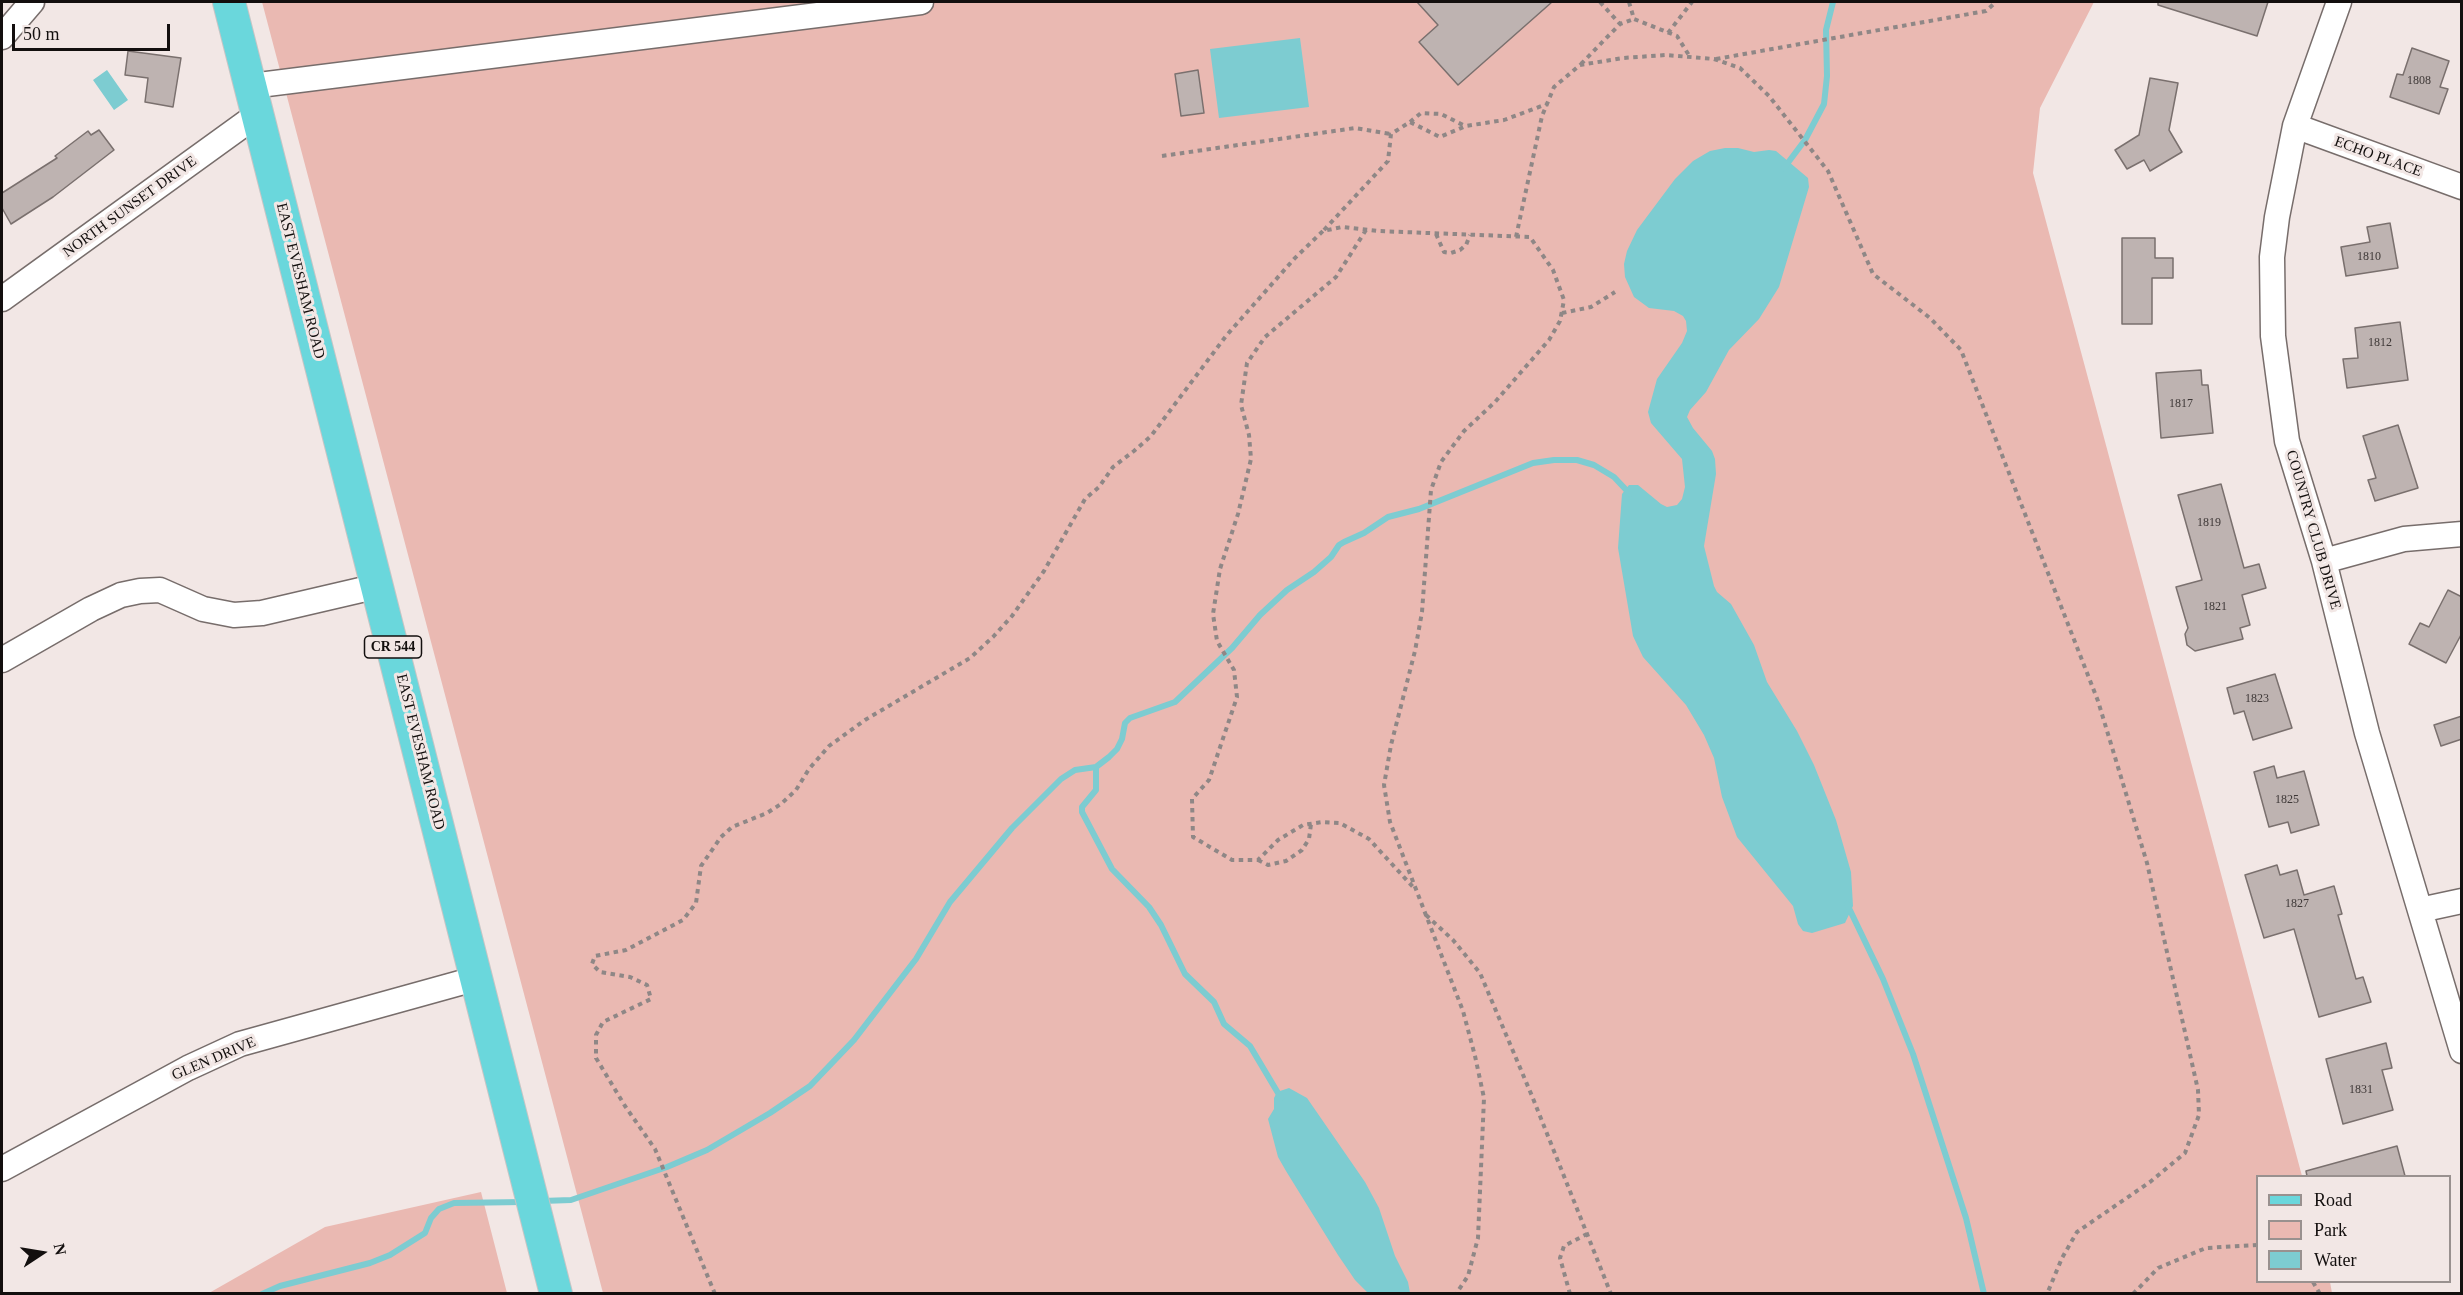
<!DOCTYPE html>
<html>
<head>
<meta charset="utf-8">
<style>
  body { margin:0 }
  #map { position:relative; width:2463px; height:1295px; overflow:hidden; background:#f2e7e5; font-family:"Times New Roman",serif }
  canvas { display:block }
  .frame { position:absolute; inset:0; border:3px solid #130f0e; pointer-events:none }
  .legend { position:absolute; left:2256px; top:1175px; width:195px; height:108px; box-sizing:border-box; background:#f2e7e5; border:2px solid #99918f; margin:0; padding:8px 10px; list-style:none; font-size:18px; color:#130f0e }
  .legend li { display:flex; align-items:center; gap:12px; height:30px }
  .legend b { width:30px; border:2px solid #99918f }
  .north { position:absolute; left:12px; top:1223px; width:60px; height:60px; -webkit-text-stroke:4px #f2e7e5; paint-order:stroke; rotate:78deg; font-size:16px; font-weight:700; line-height:24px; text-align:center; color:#130f0e }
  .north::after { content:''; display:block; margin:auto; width:21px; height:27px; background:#130f0e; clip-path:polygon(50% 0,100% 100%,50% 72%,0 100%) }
  .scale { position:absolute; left:12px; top:24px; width:158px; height:27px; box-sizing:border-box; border:3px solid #130f0e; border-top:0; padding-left:8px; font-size:18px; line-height:21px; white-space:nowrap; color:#130f0e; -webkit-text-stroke:4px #f2e7e5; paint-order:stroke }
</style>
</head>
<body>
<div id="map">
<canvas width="2463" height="1295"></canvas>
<div class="frame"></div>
<ul class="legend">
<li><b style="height:8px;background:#6ad7dc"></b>Road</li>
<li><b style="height:16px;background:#eab9b2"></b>Park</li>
<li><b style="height:16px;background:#7dccd1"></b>Water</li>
</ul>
<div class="north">N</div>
<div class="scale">50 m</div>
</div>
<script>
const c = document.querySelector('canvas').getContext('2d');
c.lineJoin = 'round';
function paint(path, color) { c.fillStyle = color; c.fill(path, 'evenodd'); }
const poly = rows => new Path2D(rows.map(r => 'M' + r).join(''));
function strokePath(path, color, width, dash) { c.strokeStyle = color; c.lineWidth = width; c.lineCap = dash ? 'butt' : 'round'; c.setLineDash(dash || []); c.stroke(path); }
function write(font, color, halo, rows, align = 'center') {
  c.font = font + ' "Times New Roman",serif'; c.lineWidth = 6; c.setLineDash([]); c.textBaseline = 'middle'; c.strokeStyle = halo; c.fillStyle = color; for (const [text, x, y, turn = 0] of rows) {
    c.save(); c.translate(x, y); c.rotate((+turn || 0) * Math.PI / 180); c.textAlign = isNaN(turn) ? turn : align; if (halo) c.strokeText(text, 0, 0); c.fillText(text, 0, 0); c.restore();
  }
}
paint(poly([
  [262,2,2094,2,2040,108,2033,173,2302,1176,2258,1176,2258,1282,2330,1282,2332,1293,603,1293],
  [481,1192,507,1293,209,1293,325,1227]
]), '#eab9b2');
paint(poly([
  [1300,38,1309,107,1219,118,1210,49],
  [107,70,128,100,114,110,93,80],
  [1725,148,1738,148,1754,152,1769,150,1776,151,1808,178,1809,187,1779,287,1759,319,1729,350,1706,392,1690,410,1687,417,1693,428,1712,451,1715,459,1716,474,1704,546,1714,586,1717,592,1731,604,1754,645,1767,682,1797,731,1814,765,1836,820,1851,872,1853,906,1845,923,1812,933,1803,931,1798,924,1793,906,1737,837,1722,797,1714,758,1704,735,1686,705,1643,657,1633,636,1618,548,1622,494,1629,485,1638,485,1661,504,1667,507,1677,505,1682,499,1685,487,1682,459,1651,423,1648,412,1657,379,1682,343,1687,331,1686,321,1683,316,1674,311,1649,308,1634,297,1625,277,1624,264,1627,251,1637,230,1675,179,1693,161,1710,151],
  [1289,1088,1307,1098,1365,1182,1379,1208,1395,1256,1408,1282,1410,1293,1368,1293,1355,1280,1338,1255,1286,1171,1278,1157,1268,1119,1274,1109,1274,1098,1277,1092]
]), '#7dccd1');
strokePath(poly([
  [1784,168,1805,140,1824,104,1827,76,1826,30,1833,2],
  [1096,767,1096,790,1082,807,1082,812,1112,869,1149,907,1161,925,1185,974,1214,1002,1224,1024,1250,1046,1281,1098],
  [1847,904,1883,979,1913,1054,1966,1218,1984,1294],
  [542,1201,571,1200,667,1167,707,1150,770,1113,810,1086,854,1040,916,959,950,902,1012,828,1061,779,1075,770,1096,767,1109,757,1117,749,1122,739,1125,723,1130,718,1175,702,1232,648,1260,615,1287,590,1314,572,1331,557,1339,545,1344,542,1364,533,1388,517,1419,509,1533,463,1554,460,1577,460,1594,465,1614,477,1630,494],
  [262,1294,280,1286,370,1263,390,1255,425,1233,431,1218,439,1209,454,1203,523,1202]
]), '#7dccd1', 6);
const building = poly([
  [1417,2,1552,2,1458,85,1419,42,1438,25,1417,2],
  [2158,2,2268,2,2257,36,2158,5,2158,2],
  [2412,48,2449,61,2440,87,2448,89,2439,114,2390,97,2397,74,2403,75,2412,48],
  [128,51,181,58,173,107,145,102,148,78,125,75,128,51],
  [1198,70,1204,113,1181,116,1175,74,1198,70],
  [2150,78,2178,83,2169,130,2182,152,2150,171,2144,160,2127,169,2115,150,2139,135,2150,78],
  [99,130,114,150,53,197,11,224,2,208,2,193,57,158,55,156,88,131,91,135,99,130],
  [2390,223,2398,268,2346,276,2341,247,2370,242,2367,227,2390,223],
  [2122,238,2155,238,2155,258,2173,258,2173,278,2152,278,2152,324,2122,324,2122,238],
  [2400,322,2408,380,2347,388,2343,359,2358,358,2355,328,2400,322],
  [2201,370,2202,385,2208,385,2213,433,2161,438,2156,373,2201,370],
  [2398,425,2418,488,2375,501,2368,480,2376,478,2363,436,2398,425],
  [2221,484,2244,568,2259,564,2266,588,2242,595,2250,625,2240,628,2243,639,2195,651,2187,645,2185,634,2188,628,2176,587,2202,580,2178,495,2221,484],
  [2448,590,2462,597,2462,633,2446,663,2409,644,2420,623,2429,627,2448,590],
  [2275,674,2292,728,2253,740,2244,711,2234,714,2227,688,2275,674],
  [2462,716,2462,739,2441,746,2434,725,2462,716],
  [2274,766,2277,778,2304,771,2319,825,2291,833,2288,822,2269,827,2254,772,2274,766],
  [2277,865,2280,875,2297,870,2304,895,2334,886,2342,914,2338,915,2356,979,2363,977,2371,1002,2319,1017,2294,929,2264,938,2245,875,2277,865],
  [2386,1043,2392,1068,2382,1070,2393,1110,2343,1124,2326,1059,2386,1043],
  [2397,1146,2405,1176,2307,1176,2306,1171,2397,1146]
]);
paint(building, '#beb3b1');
strokePath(building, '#7a706e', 1.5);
const minor = poly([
  [2339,2,2295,126,2277,217,2272,257,2273,336,2287,441,2324,561,2367,733,2462,1051],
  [2,37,32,2],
  [251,86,921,2],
  [2295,126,2462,187],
  [2,299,258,114],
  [2324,561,2404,539,2462,534],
  [2,660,91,609,121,595,140,591,160,590,203,609,234,615,262,613,378,586],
  [2420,910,2462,901],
  [2,1169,188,1068,240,1044,478,978]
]);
const major = poly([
  [229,2,556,1294]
]);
strokePath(minor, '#776d6b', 27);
strokePath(major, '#c6c5c5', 34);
strokePath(poly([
  [1600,2,1620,24],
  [1629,2,1634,19,1677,36,1690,57],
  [1668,33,1692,2],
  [1716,59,1986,11,1996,2],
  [1581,64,1620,24,1634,19],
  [1410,122,1421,113,1441,114,1465,126],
  [1162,156,1355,128,1391,134],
  [1324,230,1388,161,1391,134,1410,122,1440,137,1466,126,1504,120,1547,104],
  [1366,230,1336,277,1265,337,1247,363,1241,405,1249,435,1251,459,1238,514,1220,569,1213,614,1217,641,1234,670,1237,697,1209,780,1192,799,1193,837,1232,860,1258,860,1278,840,1303,825,1322,822,1340,823,1369,839,1413,887],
  [1436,234,1444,252,1451,253,1460,250,1466,245,1470,235],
  [1516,237,1542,116,1554,87,1580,65,1623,58,1666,55,1714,59,1740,68,1769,96,1828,171,1873,274,1930,318,1961,350,2098,701,2147,863,2198,1090,2199,1115,2185,1153,2150,1182,2077,1232,2062,1258,2047,1294],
  [1562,313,1591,307,1615,292],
  [1258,860,1268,865,1286,861,1302,850,1309,839,1311,824],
  [1426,915,1453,940,1480,973,1532,1096,1611,1294],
  [2313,1282,2320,1294],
  [715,1294,655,1149,625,1106,596,1058,596,1035,603,1022,651,999,647,985,630,977,600,972,592,964,595,956,626,950,683,920,696,903,701,866,721,837,732,827,767,813,781,804,796,790,809,769,829,746,865,720,970,658,993,637,1012,616,1044,571,1085,499,1099,487,1113,467,1134,451,1151,436,1226,336,1294,259,1323,231,1342,227,1378,231,1530,237,1553,270,1564,300,1560,321,1549,340,1495,402,1464,431,1441,462,1431,490,1422,612,1415,651,1391,745,1384,785,1390,822,1463,1011,1475,1056,1484,1098,1478,1238,1468,1276,1456,1294],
  [1570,1294,1560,1258,1564,1246,1587,1234],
  [2133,1294,2158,1268,2206,1248,2258,1245]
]), '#8f8786', 4, [4.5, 4.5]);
strokePath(minor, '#fff', 24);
strokePath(major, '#6ad7dc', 32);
write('12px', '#3e3837', null, [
  ["1808",2419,81],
  ["1810",2369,257],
  ["1812",2380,343],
  ["1817",2181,404],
  ["1819",2209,523],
  ["1821",2215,607],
  ["1823",2257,699],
  ["1825",2287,800],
  ["1827",2297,904],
  ["1831",2361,1090]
]);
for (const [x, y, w] of [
  [393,647,57]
]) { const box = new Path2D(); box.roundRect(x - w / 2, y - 11, w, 22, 4.5); c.fillStyle = '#f2e7e5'; c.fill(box); strokePath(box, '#130f0e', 1.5); }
write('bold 14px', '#130f0e', null, [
  ["CR 544",393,647]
]);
write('15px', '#130f0e', '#f2e7e5', [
  ["ECHO PLACE",2378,157,20],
  ["NORTH SUNSET DRIVE",130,207,-36],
  ["EAST EVESHAM ROAD",300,281,76],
  ["COUNTRY CLUB DRIVE",2313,530,74],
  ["EAST EVESHAM ROAD",420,752,76],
  ["GLEN DRIVE",214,1059,-23]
]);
</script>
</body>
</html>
